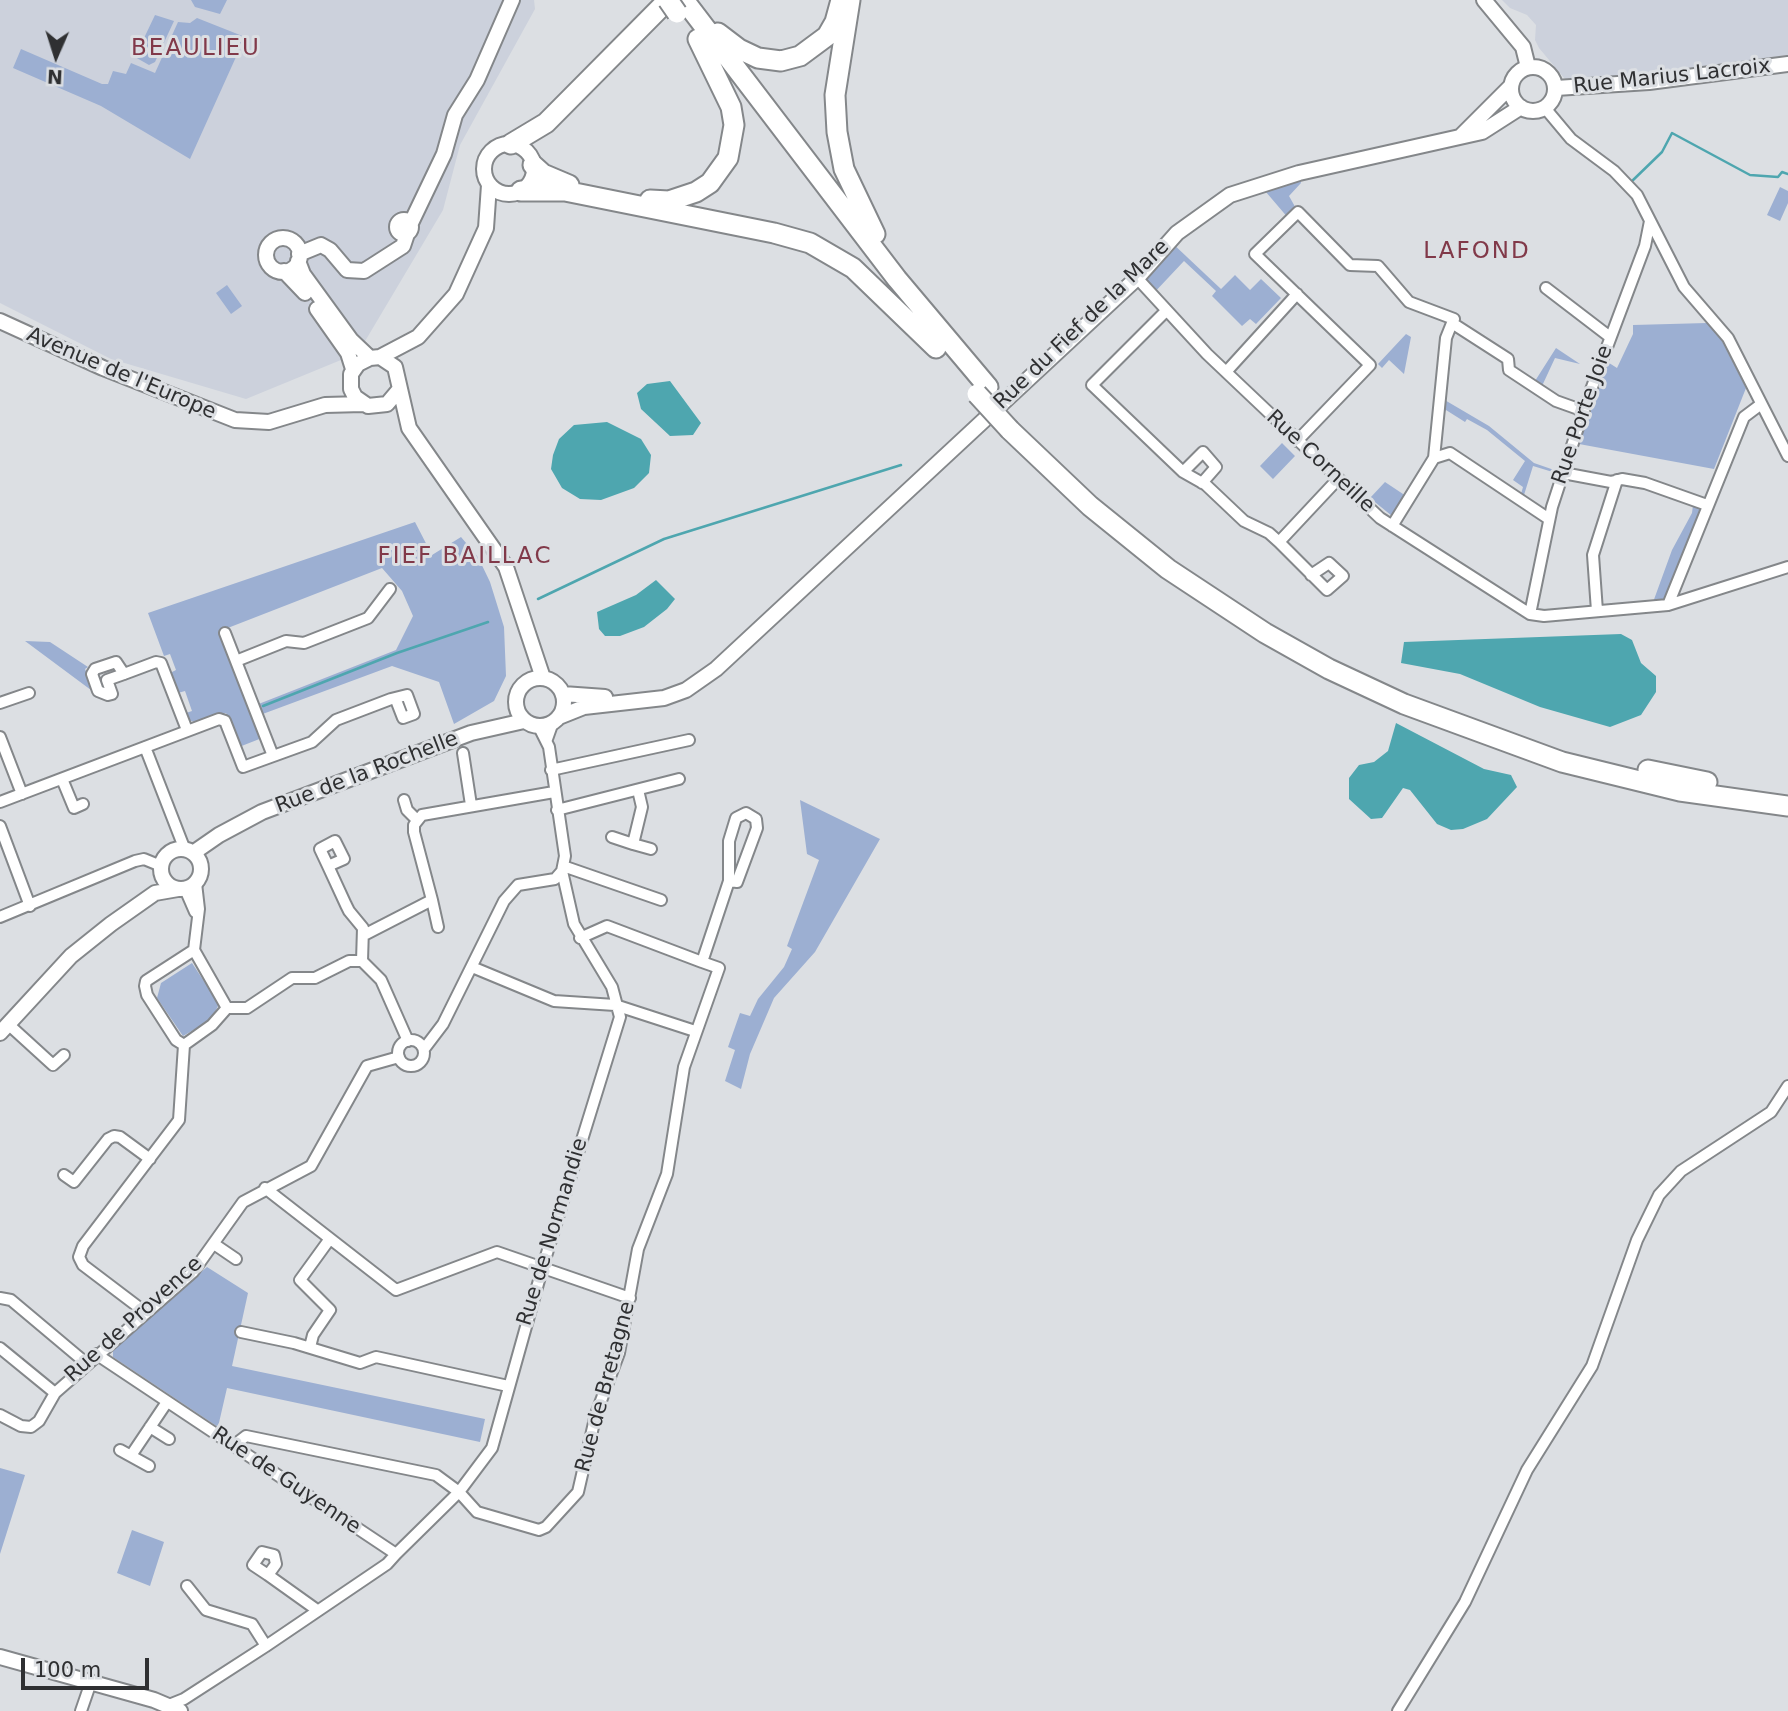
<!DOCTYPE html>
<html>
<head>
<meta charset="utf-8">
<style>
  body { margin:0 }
  #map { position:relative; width:1788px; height:1711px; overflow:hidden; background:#dcdfe3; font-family:"DejaVu Sans",sans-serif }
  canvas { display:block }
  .north { position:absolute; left:21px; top:21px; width:70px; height:70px; -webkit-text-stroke:5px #dcdfe3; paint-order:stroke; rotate:183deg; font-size:19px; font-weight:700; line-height:28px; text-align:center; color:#2f3032 }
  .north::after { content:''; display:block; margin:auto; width:24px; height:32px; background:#2f3032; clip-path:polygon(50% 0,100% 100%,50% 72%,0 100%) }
  .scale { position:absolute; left:21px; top:1658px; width:128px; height:32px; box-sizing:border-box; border:4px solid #2f3032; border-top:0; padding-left:9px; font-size:21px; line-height:24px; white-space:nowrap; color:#2f3032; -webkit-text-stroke:5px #dcdfe3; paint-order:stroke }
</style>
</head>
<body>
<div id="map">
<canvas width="1788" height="1711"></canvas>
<div class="north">N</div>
<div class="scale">100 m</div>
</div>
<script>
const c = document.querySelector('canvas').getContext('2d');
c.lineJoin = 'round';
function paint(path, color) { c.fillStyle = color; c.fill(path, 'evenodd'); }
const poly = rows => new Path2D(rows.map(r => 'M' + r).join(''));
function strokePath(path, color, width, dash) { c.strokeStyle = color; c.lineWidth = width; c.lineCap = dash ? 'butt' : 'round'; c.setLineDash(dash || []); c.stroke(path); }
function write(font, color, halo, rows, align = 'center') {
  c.font = font + ' "DejaVu Sans",sans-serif'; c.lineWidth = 6; c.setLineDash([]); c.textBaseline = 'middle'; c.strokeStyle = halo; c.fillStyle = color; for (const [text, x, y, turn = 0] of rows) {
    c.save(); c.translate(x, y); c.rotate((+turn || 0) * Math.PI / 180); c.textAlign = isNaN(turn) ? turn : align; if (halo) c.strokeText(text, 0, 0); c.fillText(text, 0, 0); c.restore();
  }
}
paint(poly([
  [0,0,534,0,535,9,460,145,443,210,358,353,246,399,111,359,0,303],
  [1502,0,1788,0,1788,55,1661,73,1565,79,1539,48,1535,40,1536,25,1527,15,1510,8]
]), '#ccd1dc');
paint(poly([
  [191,0,227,0,220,14,195,7],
  [155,15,174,21,155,62,149,65,135,57],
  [197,18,245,37,190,159,101,106,13,68,21,49,102,84,108,84,113,71,126,74,131,63,155,73,178,22,190,23],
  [1299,173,1301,183,1289,196,1298,212,1289,219,1260,185],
  [1780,187,1788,191,1788,203,1780,221,1767,215],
  [1170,241,1221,289,1235,275,1250,290,1261,279,1281,298,1256,324,1250,319,1242,326,1212,296,1216,291,1184,261,1152,295,1137,278],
  [227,285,242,306,231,314,216,293],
  [1707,323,1721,339,1746,388,1714,469,1579,444,1606,361,1617,368,1633,334,1633,325],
  [1406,334,1411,337,1404,374,1389,360,1382,368,1378,364],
  [1556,348,1580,364,1555,358,1542,386,1535,381],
  [1443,399,1489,426,1534,463,1557,471,1556,473,1533,466,1524,495,1521,494,1523,487,1513,480,1525,461,1487,430,1467,419,1465,422,1446,410,1442,416],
  [1282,443,1295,456,1273,479,1260,466],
  [1385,482,1406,496,1392,516,1370,498],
  [1693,505,1707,505,1668,605,1652,605,1672,550,1692,513],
  [415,522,432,555,461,537,478,557,490,582,504,627,506,676,494,701,454,724,439,682,392,666,260,715,256,705,396,650,413,616,402,591,382,568,220,631,262,738,239,747,226,713,198,723,188,720,186,713,192,711,185,691,178,693,170,673,176,670,170,654,164,656,148,613],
  [25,641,50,642,88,667,85,669,95,693],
  [800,800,880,839,815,952,774,998,750,1054,741,1089,725,1081,735,1050,728,1047,740,1013,750,1016,758,999,784,967,792,949,787,946,819,860,807,854],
  [192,963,213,995,216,994,219,1004,211,1020,183,1036,157,998,161,983],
  [207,1267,248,1293,232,1366,485,1419,480,1442,227,1388,218,1427,113,1357,113,1347],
  [0,1468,25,1475,0,1554],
  [132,1530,164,1542,150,1586,117,1573]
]), '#9cafd2');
paint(poly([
  [670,381,701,423,693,435,670,436,641,409,637,393,647,384],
  [607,422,641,439,651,455,649,473,634,488,601,500,580,499,562,488,551,469,553,455,559,439,574,425],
  [656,580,675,599,667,609,644,627,620,636,605,636,599,629,597,612,636,595],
  [1621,634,1632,640,1641,663,1656,676,1656,692,1641,715,1610,727,1540,707,1460,674,1401,663,1404,642],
  [1396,723,1484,769,1511,775,1517,787,1487,819,1463,829,1451,830,1437,824,1410,790,1403,788,1382,818,1371,819,1349,799,1349,778,1359,765,1374,762,1388,751]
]), '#4ea6af');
strokePath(poly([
  [1630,183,1662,152,1672,133,1750,175,1778,177,1782,172,1788,174],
  [538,599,664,539,901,465],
  [263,706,397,653,488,622]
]), '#4ea6af', 2.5);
const street = poly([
  [1545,108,1571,139,1614,171,1637,195,1684,287,1728,338,1788,456],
  [1137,278,1207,354,1380,518,1530,614,1544,616,1668,605,1788,567],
  [1546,288,1610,337],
  [1166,311,1092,385,1183,472,1206,485,1244,521,1269,533,1279,542,1327,590,1343,576,1329,563,1311,575],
  [1226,372,1297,294],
  [1297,441,1370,365,1255,254,1298,212,1350,265,1378,266,1409,302,1454,319,1452,323,1508,359,1509,370,1556,401,1584,411],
  [1434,458,1446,338,1452,323],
  [1183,472,1203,452,1216,467,1202,483],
  [1563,473,1611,482,1622,479,1645,483,1707,505],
  [1392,526,1434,458,1450,453,1549,519],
  [1279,542,1338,479],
  [1668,605,1744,417,1760,405],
  [1597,611,1593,555,1617,480],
  [1530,614,1552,507,1586,403,1645,246,1650,221],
  [225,633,273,756],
  [236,661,286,641,304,643,368,618,390,589],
  [124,674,116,662,95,669,92,674,98,691,108,695,112,694,107,680,124,674,156,662,161,663,187,730],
  [0,703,29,693],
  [0,737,22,794],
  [547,739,553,722],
  [145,747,185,850],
  [463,753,471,805],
  [551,770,689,740],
  [62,779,74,808,83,804],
  [404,800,407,810,417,820],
  [0,802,219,719,225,721,243,767,312,742,336,720,391,699,407,695,414,714,403,718,396,700],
  [557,810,679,779],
  [0,826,30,906],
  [612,837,633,844,642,807,638,790],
  [633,844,651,849],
  [328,866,344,859,335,841,320,849,328,866,346,905,349,911,363,928,362,961],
  [563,866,661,900],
  [185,889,195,912],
  [432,900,438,927],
  [0,917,135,861,144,859,161,866],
  [364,935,432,900,414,832,414,825,422,815,554,792],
  [580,938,607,926,702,962],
  [472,967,554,1001,615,1005,695,1031],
  [227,1008,247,1008,292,978,315,978,349,961,362,961,381,980,408,1041],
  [8,1024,53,1065,64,1055],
  '398 1053a13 13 0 1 1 26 0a13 13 0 1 1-26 0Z',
  [184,1045,212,1025,227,1008,194,950],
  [424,1049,443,1024,504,901,518,885,555,879,562,871,565,856,549,747,539,727],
  [64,1175,74,1182,108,1139,114,1136,120,1137,150,1159],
  [265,1188,396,1290,497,1252,630,1298],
  [214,1244,236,1259],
  [0,1298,11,1300,86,1363],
  [145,1312,83,1265,79,1257,83,1246,179,1120,184,1045,176,1040,147,995,145,986,146,981,194,950,199,909,196,883],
  [241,1332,294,1343,360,1363,376,1357,508,1386],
  [310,1347,313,1335,330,1310,300,1280,329,1240],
  [0,1348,55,1393,193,1272,243,1202,311,1166,367,1066,399,1057],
  [96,1354,396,1554,387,1564,266,1646,184,1699,169,1705],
  [0,1415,21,1426,31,1427,39,1421,55,1393],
  [150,1427,169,1439],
  [233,1446,246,1436,436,1475,459,1492,477,1512,539,1530,546,1527,578,1492,596,1414,619,1353,638,1249,667,1174,684,1067,719,968,702,962,729,881,729,841,736,818,746,813,756,819,757,828,737,882,729,881],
  [120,1450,149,1466],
  [132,1454,167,1402],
  [396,1554,459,1492,492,1448,543,1266,620,1017,612,987,574,924,562,871],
  [268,1575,276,1564,274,1555,262,1552,253,1565,268,1575,317,1610],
  [187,1586,206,1610,252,1624,266,1646],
  [81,1711,91,1682],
  [1398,1711,1465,1602,1527,1470,1592,1366,1637,1240,1659,1195,1681,1171,1771,1112,1788,1086]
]);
const secondary = poly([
  [1484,0,1523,47,1528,67],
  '1511 89a22 22 0 1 1 44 0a22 22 0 1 1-44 0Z',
  [1556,88,1649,82,1788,64],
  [1461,136,1511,86],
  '484 169a25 25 0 1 1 50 0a25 25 0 1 1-50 0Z',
  '397 227a7 7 0 1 1 14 0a7 7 0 1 1-14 0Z',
  [411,223,444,154,455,115,477,80,512,0],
  '266 255a17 17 0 1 1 34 0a17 17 0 1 1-34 0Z',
  [299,254,321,245,330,250,347,270,364,271,403,246,407,234],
  [298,261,303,274,351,340,370,358],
  [284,271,305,293],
  [317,309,348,353,353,369],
  [0,321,103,368,235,420,269,422,325,405,363,404],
  [380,357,418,337,456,294,486,228,489,185],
  [398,391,387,404,368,406,355,397,351,389,351,374,358,364,370,358,380,357,395,367,409,428,506,567,543,678],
  '516 702a24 24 0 1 1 48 0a24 24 0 1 1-48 0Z',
  [563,694,605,697],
  [559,717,584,707,664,698,686,690,716,669,1137,278,1177,233,1230,195,1299,173,1482,132,1521,107],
  '161 869a20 20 0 1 1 40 0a20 20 0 1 1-40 0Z',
  [193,853,219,835,262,812,471,733,524,721],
  [0,1033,71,956,111,924,155,893,178,889],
  [0,1657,154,1700,180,1711]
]);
const highway = poly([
  [684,0,897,279,988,387],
  [850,0,835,95,837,132,844,169,875,234],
  [718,33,739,49,758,58,781,61,800,56,827,36,835,22,841,0],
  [511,144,546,123,668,0],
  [533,165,543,174,569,185],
  [521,191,565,191,774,233,810,243,853,268,936,348],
  [650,200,669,201,696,192,710,183,728,158,734,125,731,107,698,39],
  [1010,430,1090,506,1168,569,1265,633,1329,669,1404,704,1562,762,1680,791,1788,806],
  [1648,770,1707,782]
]);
strokePath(street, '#84878a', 14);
strokePath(secondary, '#84878a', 18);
strokePath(highway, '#84878a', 23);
strokePath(street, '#fff', 10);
strokePath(secondary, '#fff', 14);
strokePath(highway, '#fff', 19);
const highwayBridge = poly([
  [668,0,677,13],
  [977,394,1010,430]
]);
strokePath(highwayBridge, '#84878a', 23, []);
strokePath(highwayBridge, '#fff', 19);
write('21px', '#2f3032', '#dcdfe3', [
  ["Rue Marius Lacroix",1672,77,-6],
  ["Rue du Fief de la Mare",1082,325,-44],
  ["Avenue de l'Europe",121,374,23],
  ["Rue Porte Joie",1583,415,-71],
  ["Rue Corneille",1320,462,43],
  ["Rue de la Rochelle",367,773,-21],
  ["Rue de Normandie",553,1232,-73],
  ["Rue de Provence",134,1320,-42],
  ["Rue de Bretagne",606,1387,-75],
  ["Rue de Guyenne",286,1481,34]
]);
c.letterSpacing = '2px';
write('23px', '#813949', '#dcdfe3', [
  ["BEAULIEU",196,49],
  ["LAFOND",1477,252],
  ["FIEF BAILLAC",465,557]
]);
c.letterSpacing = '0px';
</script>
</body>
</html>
